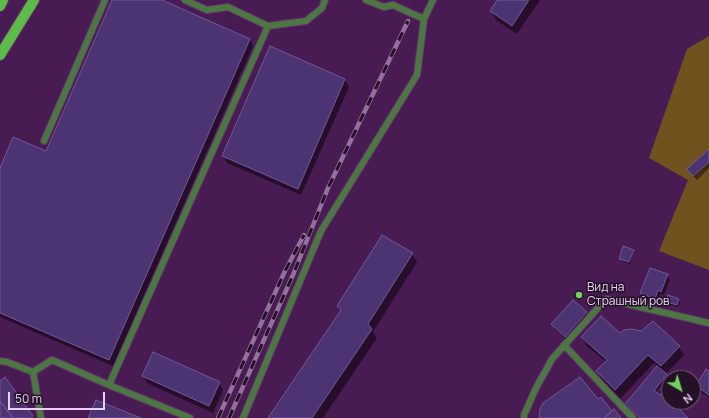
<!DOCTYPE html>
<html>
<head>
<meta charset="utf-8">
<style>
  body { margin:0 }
  #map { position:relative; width:709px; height:418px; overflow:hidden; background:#481b52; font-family:Manrope,sans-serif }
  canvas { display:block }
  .north { position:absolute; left:661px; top:370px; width:40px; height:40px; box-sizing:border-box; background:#241128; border:1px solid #735d78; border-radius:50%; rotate:142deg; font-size:11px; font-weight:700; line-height:16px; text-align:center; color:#ead0f0 }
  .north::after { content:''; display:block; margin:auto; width:14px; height:18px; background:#72d25d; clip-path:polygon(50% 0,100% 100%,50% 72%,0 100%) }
  .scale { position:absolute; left:8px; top:392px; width:97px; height:18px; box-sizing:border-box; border:2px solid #ead0f0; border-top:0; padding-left:5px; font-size:12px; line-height:14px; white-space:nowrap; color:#ead0f0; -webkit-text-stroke:3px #241128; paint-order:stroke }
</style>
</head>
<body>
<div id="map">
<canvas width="709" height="418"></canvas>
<div class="north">N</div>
<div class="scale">50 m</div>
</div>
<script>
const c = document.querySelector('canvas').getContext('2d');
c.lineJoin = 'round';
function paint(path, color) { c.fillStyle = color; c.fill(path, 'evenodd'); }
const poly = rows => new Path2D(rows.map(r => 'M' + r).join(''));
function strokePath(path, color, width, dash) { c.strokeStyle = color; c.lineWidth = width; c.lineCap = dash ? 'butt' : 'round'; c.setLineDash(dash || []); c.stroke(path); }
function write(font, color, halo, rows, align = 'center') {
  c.font = font + ' Manrope,sans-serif'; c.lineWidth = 3; c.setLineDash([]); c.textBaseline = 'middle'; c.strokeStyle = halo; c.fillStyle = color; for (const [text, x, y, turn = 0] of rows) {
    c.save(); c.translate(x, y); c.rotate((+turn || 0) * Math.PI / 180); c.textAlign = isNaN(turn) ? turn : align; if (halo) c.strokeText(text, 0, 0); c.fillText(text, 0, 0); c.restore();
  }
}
paint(poly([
  [709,36,709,270,659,251,688,180,649,158,687,49]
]), '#6f521d');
paint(poly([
  [114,0,159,0,250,39,253,46,113,366,0,317,0,170,47,153],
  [498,0,540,0,517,34,496,20,491,11],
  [345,80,349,87,301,195,227,163,223,156],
  [709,150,709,168,697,180,688,170],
  [633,251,634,252,630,264,621,261,620,259],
  [412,254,417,262,373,332,377,338,323,418,269,418,341,312,338,306],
  [667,275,670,280,664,295,660,294,657,303,644,298,641,293],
  [678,299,680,301,678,307,668,304,667,302],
  [586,313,589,317,568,341,555,329,552,324],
  [637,330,679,347,684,355,666,374,668,377,655,393,669,400,669,402,671,402,686,418,640,418,626,404,658,367,654,363,620,399,602,380,597,371,606,362,587,346,582,338,620,334,625,331],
  [709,372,709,397,699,391,697,386],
  [143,376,219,383,223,390,213,413,147,383]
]), '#0007');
const building = poly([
  [112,0,162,0,250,39,109,360,0,313,0,168,13,137,46,151,112,0],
  [497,0,529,0,512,26,490,11,497,0],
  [270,46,345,79,298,189,222,156,270,46],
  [709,149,709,162,693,176,687,169,709,149],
  [382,235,413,253,368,324,372,329,312,418,268,418,341,310,337,306,382,235],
  [623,246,634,250,629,262,619,259,623,246],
  [650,268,668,274,661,292,658,290,655,299,640,293,650,268],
  [668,295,679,299,677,305,666,302,668,295],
  [573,300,587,312,565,337,551,324,573,300],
  [601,316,620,333,624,330,631,329,641,331,653,321,680,346,661,366,648,355,615,390,596,371,607,360,581,337,601,316],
  [153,352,220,382,209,406,142,376,153,352],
  [657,366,667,374,654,391,660,395,663,393,669,399,669,402,672,402,688,418,640,418,625,404,657,366],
  [706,369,709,371,709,395,696,386,706,369],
  [5,377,33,416,30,418,13,418,0,401,0,381,5,377],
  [580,377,598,399,601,397,612,411,604,418,539,418,540,409,543,403,580,377],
  [96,400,141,418,88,418,96,400],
  [0,401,13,418,0,418,0,401],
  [614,409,621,418,605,418,605,417,614,409]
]);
paint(building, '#4c3372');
strokePath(building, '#71589a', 1);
const lane = poly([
  [185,0,207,10,228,7,268,26,306,21,322,8,325,0],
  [366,0,384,7,393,5,424,19],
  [44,141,105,0],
  [564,345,633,418],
  [0,361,7,362,33,372,52,360,109,385,190,418],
  [33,372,41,418],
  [109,385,268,26],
  [243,418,321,231,417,75,424,19,433,0],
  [524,418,524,415,536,388,552,359,606,299,709,323]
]);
const primary = poly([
  [0,6,3,0],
  [0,55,34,0]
]);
strokePath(lane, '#62386b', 8);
strokePath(primary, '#62386b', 12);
strokePath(lane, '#4c7742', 6);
strokePath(primary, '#5dbb48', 10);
const rail = poly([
  [218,418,285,271,304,235],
  [229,418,293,275,328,188,408,21]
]);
strokePath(rail, '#94709c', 4.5);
strokePath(rail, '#241128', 3, [9]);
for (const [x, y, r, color] of [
  [579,295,4,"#72d25d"]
]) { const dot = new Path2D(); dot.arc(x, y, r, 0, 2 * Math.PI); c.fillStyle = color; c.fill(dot); strokePath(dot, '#241128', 1.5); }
write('12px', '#ead0f0', '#241128', [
  ["Вид на",587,288],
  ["Страшный ров",587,302]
], 'left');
</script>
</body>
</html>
